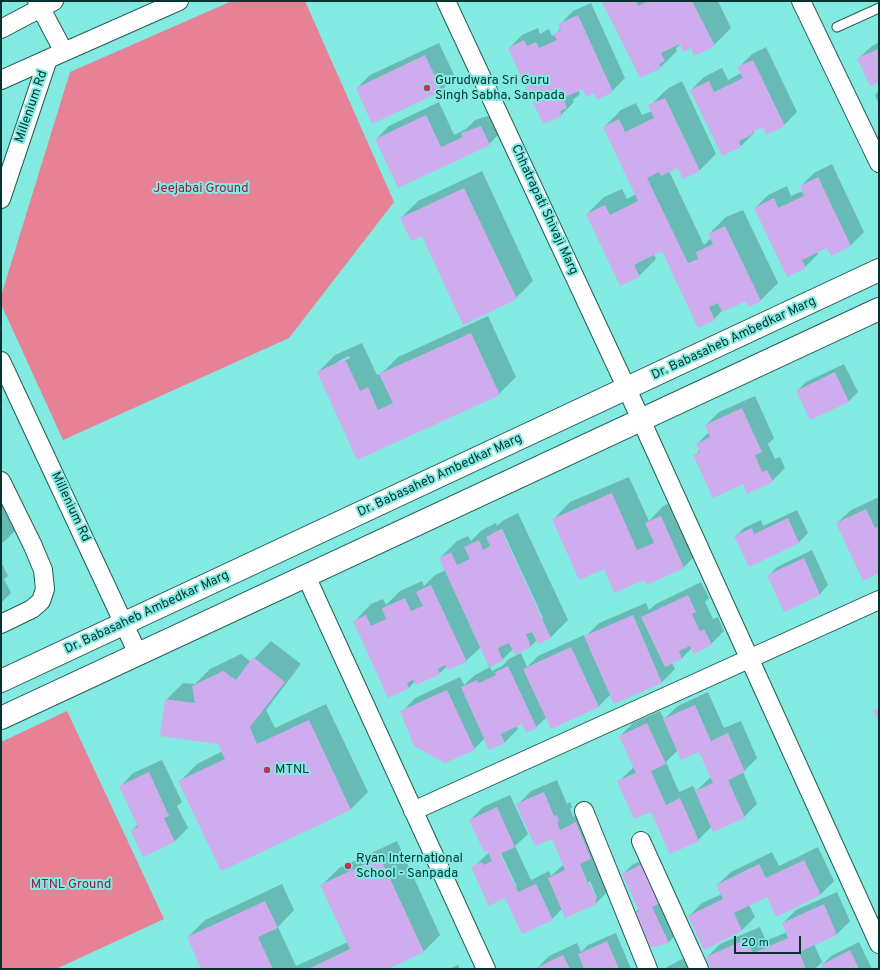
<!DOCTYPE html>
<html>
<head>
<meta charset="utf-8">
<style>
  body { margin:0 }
  #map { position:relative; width:880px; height:970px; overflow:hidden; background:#82eae1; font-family:Overpass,sans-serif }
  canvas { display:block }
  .frame { position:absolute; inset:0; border:2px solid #033431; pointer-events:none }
  .scale { position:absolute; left:734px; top:936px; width:67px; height:18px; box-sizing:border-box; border:2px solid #033431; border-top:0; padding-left:5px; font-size:12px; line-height:14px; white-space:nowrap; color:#033431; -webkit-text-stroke:3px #82eae1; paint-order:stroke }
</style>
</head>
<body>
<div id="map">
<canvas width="880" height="970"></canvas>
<div class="frame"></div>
<div class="scale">20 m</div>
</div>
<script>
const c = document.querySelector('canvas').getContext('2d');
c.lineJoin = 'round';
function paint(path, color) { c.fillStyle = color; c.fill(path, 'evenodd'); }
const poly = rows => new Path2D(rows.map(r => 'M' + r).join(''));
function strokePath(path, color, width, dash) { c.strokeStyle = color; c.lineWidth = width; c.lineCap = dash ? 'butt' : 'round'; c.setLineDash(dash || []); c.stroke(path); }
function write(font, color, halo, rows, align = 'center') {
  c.font = font + ' Overpass,sans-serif'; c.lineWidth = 4; c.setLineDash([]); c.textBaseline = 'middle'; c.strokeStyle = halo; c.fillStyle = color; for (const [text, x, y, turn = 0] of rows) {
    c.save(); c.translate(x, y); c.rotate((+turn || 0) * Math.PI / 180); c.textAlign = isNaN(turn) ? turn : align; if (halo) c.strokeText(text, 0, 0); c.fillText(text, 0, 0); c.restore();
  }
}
paint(poly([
  [232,1,305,1,394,202,289,338,63,440,1,304,1,296,70,72],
  [67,711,164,919,56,969,1,969,1,742]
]), '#e78195');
paint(poly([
  [605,1,718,1,731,28,714,45,691,47,681,44,676,48,677,51,660,68],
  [591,3,625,78,612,91,594,92,583,88,578,90,580,94,573,100,574,102,561,115,509,48,522,35,538,28,540,34,549,29,552,36,555,35,561,27,560,24,573,11],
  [879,42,879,83,858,59,872,46],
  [439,43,455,77,442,90,357,88,370,75],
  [766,47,797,112,784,125,763,126,753,131,754,133,741,146,691,90,704,77,722,68,728,80,741,73,738,68,752,54],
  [682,81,716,154,699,171,678,167,669,171,704,245,711,238,709,234,726,217,743,210,778,283,761,300,749,306,746,300,722,311,714,319,663,250,654,254,656,259,639,276,587,214,604,197,622,189,627,199,636,194,604,127,621,110,636,103,642,115,652,111,650,106,667,89],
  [879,91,879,105,875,95],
  [439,102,454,135,466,129,475,120,494,114,502,131,489,144,399,187,376,139,389,126],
  [832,164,864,232,851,245,828,247,817,252,818,254,805,267,755,208,768,195,787,186,791,196,803,191,801,186,814,173],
  [482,171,533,281,516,298,422,235,401,218,418,201],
  [488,316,516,377,499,394,357,459,318,372,335,355,362,343,377,375,384,371,398,357],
  [349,356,350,358,337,364,337,362],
  [844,364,858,392,849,401,810,419,797,391,806,382],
  [755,396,774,438,768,444,775,459,780,457,785,468,772,481,743,482,695,455,700,450,697,444,709,432,706,425,719,412],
  [629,477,649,521,663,506,679,499,701,550,684,567,647,584,645,579,604,568,553,520,570,502],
  [1,486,22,524,5,541,1,543],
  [879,497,879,572,837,523,851,510],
  [797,510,808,533,799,542,749,566,736,536,744,528,761,520,763,526],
  [518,513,568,620,551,637,537,640,531,646,515,654,513,649,502,660,481,647,466,661,447,666,440,673,416,684,415,681,409,688,354,622,371,604,383,599,386,605,400,591,422,581,424,586,435,575,446,570,440,558,457,541,468,536,471,541,482,530,496,523,497,526,504,520],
  [502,529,543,618,542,620,500,530],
  [812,550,828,585,820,594,784,610,768,576,777,567],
  [2,564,8,576,4,579,11,593,1,603,1,565],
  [701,582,709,598,705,602,713,619,718,617,724,631,711,644,692,648,682,658,672,663,675,669,662,682,615,703,611,694,598,707,547,717,536,727,522,723,516,726,518,729,505,742,490,749,485,738,474,749,402,712,415,698,460,677,464,685,475,675,490,667,492,671,502,666,509,659,521,653,527,667,538,656,584,635,585,637,599,623,646,603,649,610,656,604],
  [271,641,301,664,266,710,275,728,326,704,368,792,351,809,221,870,180,781,197,764,223,751,219,743,166,700,183,683,195,684,210,669,241,654,251,662],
  [708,692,724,728,741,721,757,758,743,772,757,804,744,817,712,826,698,840,670,852,652,810,618,782,634,767,620,736,633,723,660,711,664,719,678,706],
  [678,750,700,751,711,777,696,791,693,786,679,792,666,762],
  [162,760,182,802,177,806,188,828,175,841,131,831,138,824,120,787,133,773],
  [557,780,567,804,570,802,572,807,570,809,573,817,589,810,609,890,596,903,562,909,552,919,506,897,473,868,486,855,489,853,470,820,483,807,510,795,528,834,515,846,531,880,549,871,551,876,564,864,552,837,518,804,531,791],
  [499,849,517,887,515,887,497,850],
  [590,881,597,898,595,898,588,882],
  [397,841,440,935,423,952,386,969,203,969,188,937,205,920,282,884,294,910,278,927,296,966,348,942,322,885,339,868],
  [818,847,834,881,821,894,777,915,767,896,749,905,755,917,742,930,704,948,689,916,702,903,722,894,717,885,731,872,772,852,779,866],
  [653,855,677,933,669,942,646,947,633,914,639,909,623,874,632,865],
  [837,892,850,921,837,934,814,944,822,962,815,969,712,969,707,957,720,944,760,927,766,941,787,932,783,923,796,910],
  [616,933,631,969,536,969,549,956,577,943,581,952,588,945],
  [859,942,872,969,824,969,822,965,831,956],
  [688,956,694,969,665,969,667,967],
  [458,965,460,969,449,969]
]), '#0003');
paint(poly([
  [605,1,636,1,638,6,648,1,692,1,715,46,694,56,691,48,683,52,680,44,661,53,665,61,659,64,661,68,640,78,602,2],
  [578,15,613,92,597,100,594,93,586,97,583,89,563,98,567,108,560,111,562,116,543,124,508,48,524,40,527,46,536,42,539,48,557,40,553,34,561,30,558,24],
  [879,49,879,85,878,82,870,86,857,58],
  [425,55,442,91,372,124,356,88],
  [753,60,785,126,766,135,763,127,752,132,753,134,739,141,741,147,722,156,690,90,709,81,714,92,743,78,737,67],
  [665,98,700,171,683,179,678,168,661,176,659,172,647,178,688,263,698,259,696,252,713,244,708,234,725,226,761,301,749,307,746,301,722,312,718,303,709,307,715,320,698,328,662,251,634,265,640,277,620,286,586,214,605,205,610,215,638,201,603,127,619,119,625,132,654,118,648,105],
  [426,115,441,147,463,137,461,133,481,126,490,145,398,188,375,139],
  [818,177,851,246,831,256,827,248,802,260,806,268,787,277,754,208,774,198,778,208,804,196,800,186],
  [464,188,517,299,463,325,422,236,411,241,400,218],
  [471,333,500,395,357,460,317,372,345,359,360,391,368,387,378,410,393,403,379,374],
  [835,372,849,402,810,420,796,391],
  [742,408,762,452,755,455,762,472,767,470,773,482,747,494,743,484,713,498,693,455,700,452,696,444,710,437,705,425],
  [612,493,637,550,654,543,645,523,661,516,684,568,646,585,644,580,614,593,604,569,579,580,552,519],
  [866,509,875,528,879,526,879,573,863,581,836,523],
  [788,518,799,543,749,567,734,536,752,528,754,534],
  [501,529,551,638,538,644,532,632,526,634,531,647,515,655,509,643,498,648,503,661,489,667,439,558,451,552,457,565,470,559,464,547,479,540,483,550,490,546,486,537],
  [804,558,820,595,784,612,767,575],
  [431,585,467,662,448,670,445,665,438,669,440,674,416,685,413,680,407,683,409,688,388,698,353,621,366,615,371,626,386,619,382,608,405,598,411,611,423,606,416,592],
  [688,595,696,612,692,614,700,631,704,629,712,645,694,654,690,646,679,651,682,659,665,667,641,617],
  [633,615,662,683,614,704,584,636],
  [571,647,599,707,551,729,523,669],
  [253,657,285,682,250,727,257,744,309,720,351,810,221,871,178,781,225,759,218,744,160,736,165,699,195,703,192,686,223,671,236,680],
  [508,666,537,728,526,733,522,724,501,734,505,743,489,750,461,687,477,680,479,683,496,675,495,672],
  [447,690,475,750,445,763,414,746,400,711],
  [695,705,711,741,728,733,745,772,728,780,745,818,713,832,695,791,713,783,699,752,681,760,663,719],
  [879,708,879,724,873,710],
  [647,723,666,764,651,771,666,805,680,798,699,841,670,854,651,812,634,819,617,781,636,773,619,736],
  [149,772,169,816,164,818,175,842,143,857,130,830,138,827,119,786],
  [544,792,554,816,557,815,559,821,557,822,560,830,576,822,591,859,580,864,589,886,591,886,597,900,595,900,597,904,565,918,548,878,565,870,552,839,535,846,516,804],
  [497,807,515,847,500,854,518,892,536,884,553,920,522,934,505,898,489,906,471,867,482,862,484,865,492,861,487,850,484,852,469,820],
  [380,857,424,952,388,969,308,969,350,949,320,885],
  [804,860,821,895,776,917,767,897,734,913,742,931,704,950,688,916,723,899,716,885,759,864,766,878],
  [644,863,663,902,652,907,669,943,645,949,632,914,639,911,622,874],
  [265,901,278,928,258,937,273,969,201,969,187,937],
  [824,904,837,935,799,952,806,969,711,969,706,957,746,939,753,953,788,938,782,923],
  [607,941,619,969,584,969,578,954],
  [850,950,859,969,823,969,821,965],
  [563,955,570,969,534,969]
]), '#ceacee');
const service = poly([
  [837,27,879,8]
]);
const minor = poly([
  [37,1,64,52],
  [446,1,627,389,879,944],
  [801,1,879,163],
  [1,29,54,1],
  [1,80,48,59],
  [1,199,48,59,179,1],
  [1,361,138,654],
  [1,481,33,546,43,570,45,589,41,601,32,609,1,624],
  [306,576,486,969],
  [413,811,879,600],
  [584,811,648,969],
  [641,841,699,969]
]);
const secondary = poly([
  [1,681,879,270],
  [1,718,879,309]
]);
strokePath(service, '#235b56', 11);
strokePath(minor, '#235b56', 20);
strokePath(secondary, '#235b56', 24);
strokePath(service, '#fff', 9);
strokePath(minor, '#fff', 18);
strokePath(secondary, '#fff', 22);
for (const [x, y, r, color] of [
  [427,88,4,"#c1325d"],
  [267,770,4,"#c1325d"],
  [348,866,4,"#c1325d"]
]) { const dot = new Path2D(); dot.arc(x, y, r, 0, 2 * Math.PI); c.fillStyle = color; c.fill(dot); strokePath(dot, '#82eae1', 1.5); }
write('13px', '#033431', '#82eae1', [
  ["Gurudwara Sri Guru",435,81],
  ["Singh Sabha, Sanpada",435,96],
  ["MTNL",275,770],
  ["Ryan International",356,859],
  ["School - Sanpada",356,874]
], 'left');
write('13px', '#033431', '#82eae1', [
  ["Millenium Rd",32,107,-71],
  ["Chhatrapati Shivaji Marg",544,210,65],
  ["Dr. Babasaheb Ambedkar Marg",734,339,-25],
  ["Dr. Babasaheb Ambedkar Marg",440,476,-25],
  ["Millenium Rd",70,507,65],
  ["Dr. Babasaheb Ambedkar Marg",147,613,-25]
]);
write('13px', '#971a43', '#82eae1', [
  ["Jeejabai Ground",201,189],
  ["MTNL Ground",71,885]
]);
</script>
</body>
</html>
